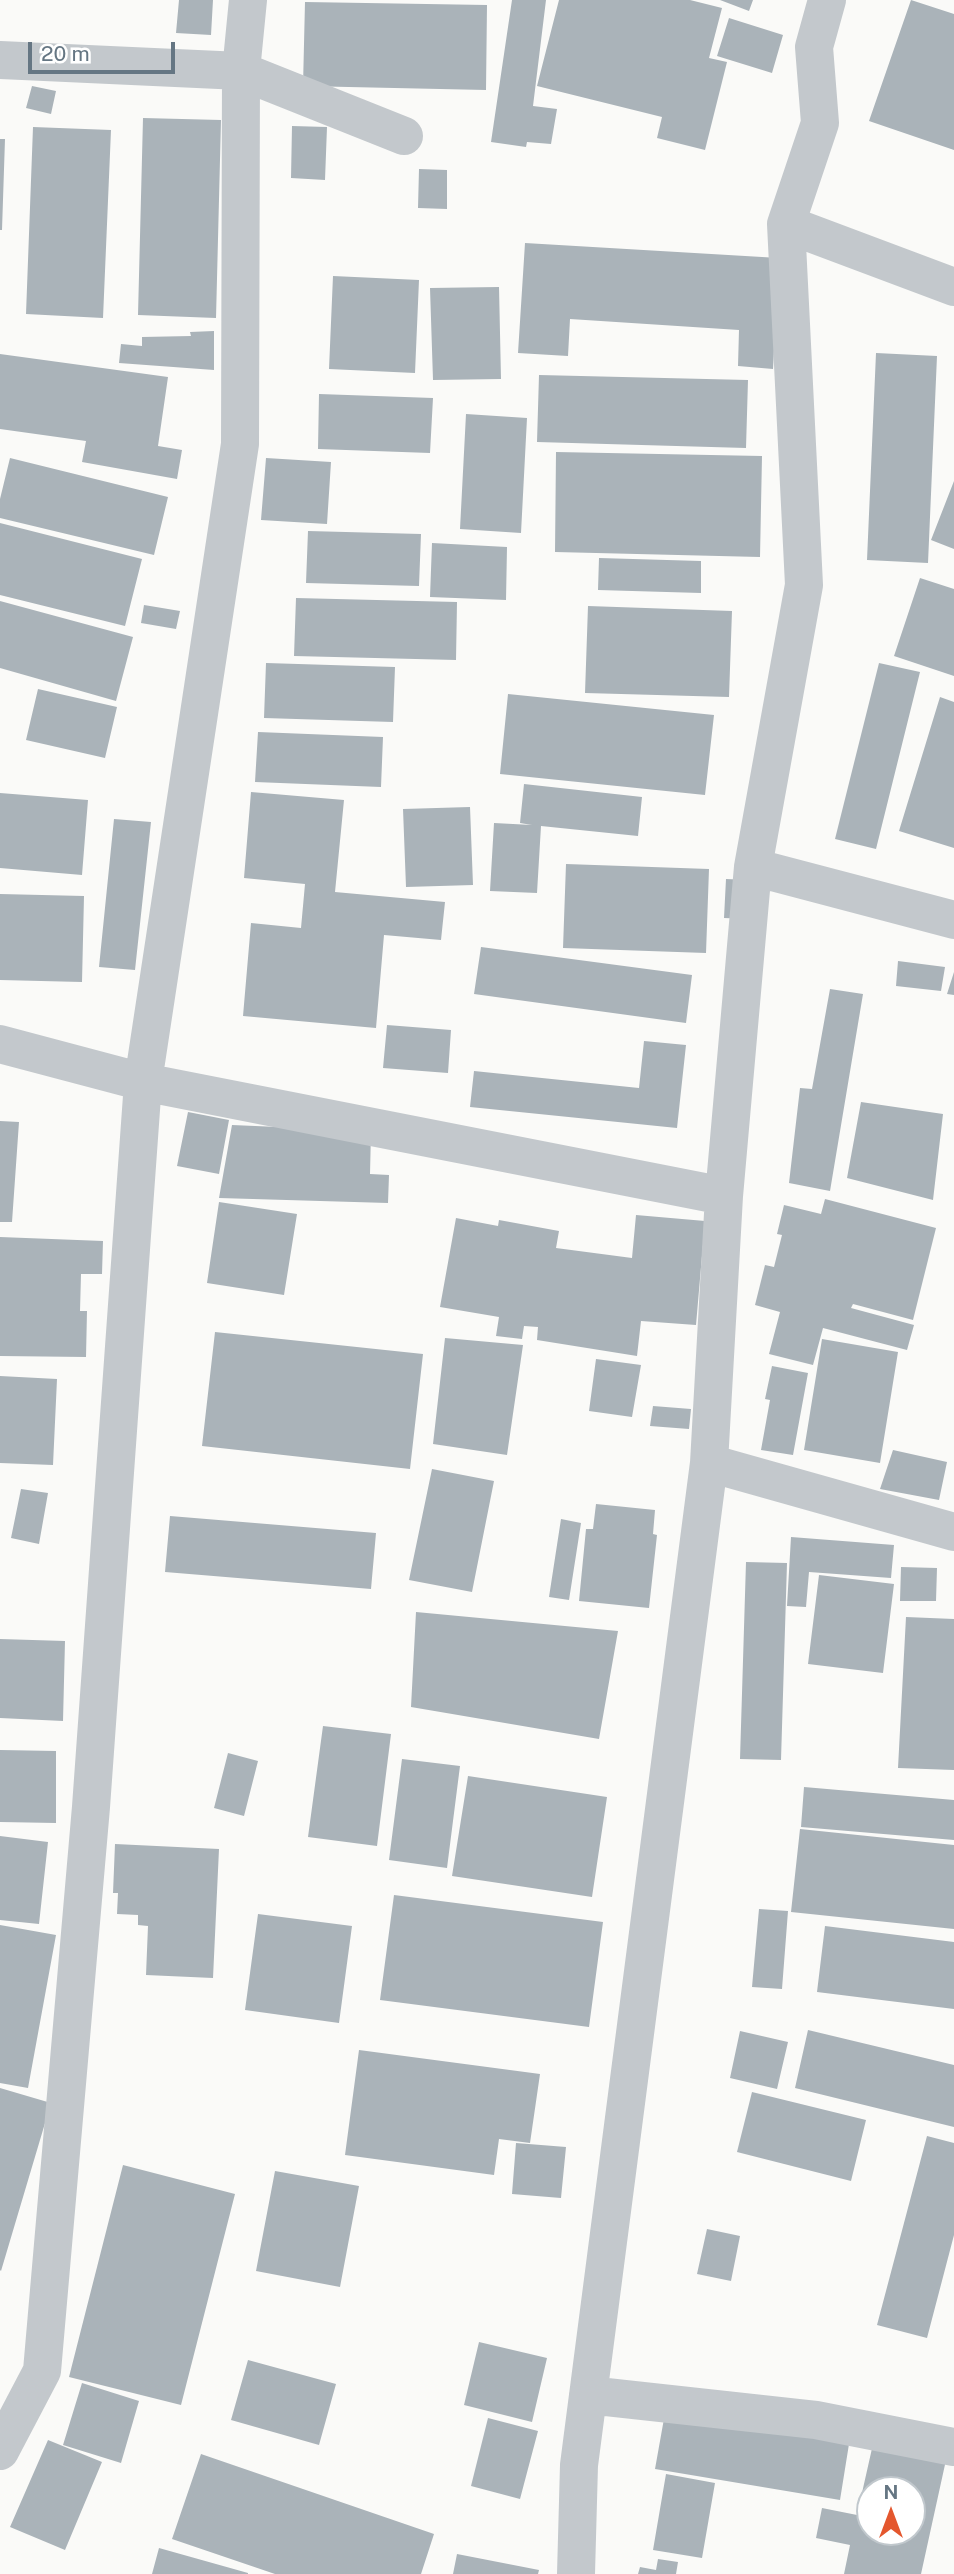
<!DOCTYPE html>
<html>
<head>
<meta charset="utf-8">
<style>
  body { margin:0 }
  #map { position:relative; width:954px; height:2574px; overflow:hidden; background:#fafaf8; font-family:"Public Sans",sans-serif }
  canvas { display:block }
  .north { position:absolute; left:856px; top:2476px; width:70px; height:70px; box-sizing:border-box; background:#fff; border:2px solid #c1c8cd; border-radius:50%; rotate:0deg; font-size:19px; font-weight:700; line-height:28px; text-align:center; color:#657683 }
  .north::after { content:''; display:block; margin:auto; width:24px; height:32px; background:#e4572e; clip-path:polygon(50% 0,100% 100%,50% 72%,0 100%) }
  .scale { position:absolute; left:28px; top:42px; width:147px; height:32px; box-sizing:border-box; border:4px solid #657683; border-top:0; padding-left:9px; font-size:21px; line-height:24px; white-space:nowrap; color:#657683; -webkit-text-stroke:5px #fff; paint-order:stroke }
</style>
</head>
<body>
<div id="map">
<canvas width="954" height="2574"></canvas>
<div class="north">N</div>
<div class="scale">20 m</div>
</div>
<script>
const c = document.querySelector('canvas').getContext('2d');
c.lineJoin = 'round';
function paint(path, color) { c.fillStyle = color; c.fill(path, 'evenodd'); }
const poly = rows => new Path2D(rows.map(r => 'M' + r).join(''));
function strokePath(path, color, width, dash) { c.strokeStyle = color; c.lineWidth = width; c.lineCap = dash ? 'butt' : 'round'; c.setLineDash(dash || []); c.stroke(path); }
paint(poly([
  [179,0,213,0,211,35,176,33],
  [512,0,546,0,533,106,557,109,551,144,527,142,526,147,491,142],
  [559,0,690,0,722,8,709,58,727,62,705,150,657,138,662,117,537,86],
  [720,0,753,0,749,11],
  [911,0,954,14,954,150,869,121],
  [305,2,487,5,486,90,303,86],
  [729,18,783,35,772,73,717,56],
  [32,86,56,91,51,114,26,108],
  [143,118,221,120,216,318,138,315],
  [292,126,327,127,325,180,291,178],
  [33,127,111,130,103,318,26,314],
  [0,139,5,139,2,230,0,230],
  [419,169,447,170,447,209,418,208],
  [525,243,779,258,773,369,738,366,739,330,570,319,568,356,518,353],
  [333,276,419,280,415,373,329,369],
  [499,287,501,379,433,380,430,288],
  [214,331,214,370,119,363,121,344,142,346,142,337,191,336,190,332],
  [876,353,937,356,928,563,867,560],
  [0,354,168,377,158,446,182,450,177,479,82,462,86,441,0,429],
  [539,375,748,380,746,448,537,442],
  [319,394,433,398,430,453,318,449],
  [466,414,527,418,521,533,460,529],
  [556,452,762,456,760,557,555,552],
  [10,458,168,497,154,555,0,518,0,499],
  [266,458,331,462,327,524,261,520],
  [954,481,954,549,931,540],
  [0,523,142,559,125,626,0,595],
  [308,531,421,534,419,586,306,583],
  [432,543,507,547,506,600,430,597],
  [599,558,701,561,701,593,598,590],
  [920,578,954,589,954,676,894,656],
  [296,598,457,602,456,660,294,656],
  [0,601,133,637,116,701,0,668],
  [144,605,180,611,176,629,141,623],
  [588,606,732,611,729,697,585,693],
  [266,663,395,667,393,722,264,718],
  [879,663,920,672,876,849,835,839],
  [38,689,117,707,105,758,26,740],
  [508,694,714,715,705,795,500,774],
  [940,697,954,702,954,848,899,831],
  [258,732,383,737,381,787,255,782],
  [524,784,642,797,638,836,541,826,537,893,490,891,494,823,532,825,520,823],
  [251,792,344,800,335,892,445,902,441,940,384,935,376,1028,243,1016,251,923,301,928,305,884,244,878],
  [0,793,88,800,82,875,0,868],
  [470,807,473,885,406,887,403,809],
  [114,819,151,822,135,970,99,967],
  [566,864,709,869,706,953,563,948],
  [726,879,749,880,748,919,724,918],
  [0,894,84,896,82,982,0,980],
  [481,947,692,975,686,1023,474,994],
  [898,961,945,967,941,991,896,986],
  [954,972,954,995,947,994],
  [830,989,863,994,830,1191,789,1183,800,1088,812,1089],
  [387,1025,451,1030,448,1073,383,1068],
  [644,1041,686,1045,677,1128,470,1107,474,1071,639,1088],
  [861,1102,943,1114,933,1200,847,1178],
  [188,1112,229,1120,219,1174,177,1166],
  [0,1121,19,1122,12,1222,0,1222],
  [232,1125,371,1131,370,1174,389,1175,388,1203,219,1198],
  [825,1199,936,1228,913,1320,853,1304,851,1308,914,1325,907,1350,823,1328,813,1365,769,1354,780,1312,755,1305,765,1265,774,1267,782,1235,777,1234,784,1205,821,1214],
  [219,1202,297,1214,284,1295,207,1283],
  [636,1215,705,1221,696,1325,641,1321,637,1356,537,1340,538,1327,524,1326,522,1339,496,1336,499,1317,440,1307,456,1218,498,1226,499,1220,559,1231,556,1248,632,1258],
  [0,1237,103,1241,102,1274,81,1274,80,1311,87,1311,86,1357,0,1356],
  [215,1332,423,1354,410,1469,202,1446],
  [445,1338,523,1345,507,1455,433,1444],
  [822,1339,898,1352,880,1463,804,1450],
  [596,1359,641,1365,632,1417,589,1411],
  [772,1366,808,1373,793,1455,761,1450,770,1400,765,1399],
  [0,1376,57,1379,53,1465,0,1463],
  [653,1406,691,1409,689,1429,650,1426],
  [893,1450,947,1462,939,1500,880,1489],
  [432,1469,494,1481,472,1592,409,1580],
  [21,1489,48,1493,39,1544,11,1538],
  [596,1504,655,1510,653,1534,657,1535,649,1608,579,1601,586,1529,593,1529],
  [170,1516,376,1533,371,1589,165,1572],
  [561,1519,581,1523,569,1600,549,1597],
  [791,1537,894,1545,891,1578,809,1572,806,1607,787,1606],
  [746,1562,787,1563,781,1760,740,1759],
  [901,1567,937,1568,936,1601,900,1601],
  [819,1575,894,1584,883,1673,808,1664],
  [416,1612,618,1631,599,1739,411,1707],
  [906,1617,954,1619,954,1770,898,1768],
  [0,1639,65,1641,63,1721,0,1718],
  [323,1726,391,1734,377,1846,308,1837],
  [0,1750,56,1751,56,1823,0,1822],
  [228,1753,258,1761,244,1816,214,1808],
  [402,1759,460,1766,447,1868,389,1860],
  [468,1776,607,1797,592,1897,452,1876],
  [804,1787,954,1800,954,1840,801,1827],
  [800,1829,954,1845,954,1929,791,1912],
  [0,1836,48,1842,39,1924,0,1920],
  [115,1844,219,1849,213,1978,146,1975,148,1926,138,1925,138,1915,117,1914,118,1893,113,1893],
  [394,1895,603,1922,589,2027,380,2000],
  [759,1909,788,1911,782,1989,752,1987],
  [258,1914,352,1926,339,2023,245,2010],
  [0,1925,56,1935,28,2088,0,2083],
  [825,1926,954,1942,954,2009,817,1992],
  [808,2030,954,2065,954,2127,795,2088],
  [740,2031,788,2042,777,2089,730,2078],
  [359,2050,540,2074,530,2143,499,2139,494,2175,345,2155],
  [0,2088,51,2103,1,2271,0,2270],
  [752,2092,866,2120,851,2181,737,2152],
  [927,2136,954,2143,954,2235,927,2338,877,2325],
  [516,2143,566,2147,561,2198,512,2194],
  [123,2165,235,2194,181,2405,69,2377],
  [275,2171,359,2186,340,2287,256,2271],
  [707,2229,740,2236,731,2281,697,2274],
  [479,2342,547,2358,532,2422,464,2405],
  [248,2360,336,2384,319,2445,231,2420],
  [82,2383,139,2401,121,2463,63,2445],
  [665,2413,849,2444,840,2500,655,2469],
  [488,2418,538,2431,520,2499,471,2486],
  [48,2440,102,2462,65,2550,10,2527],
  [873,2444,946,2460,921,2574,844,2574,850,2545,816,2538,822,2508,857,2515],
  [870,2490,912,2490,912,2532,870,2532],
  [201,2454,434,2534,421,2574,275,2574,172,2539],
  [666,2474,715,2483,702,2558,653,2550],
  [159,2548,248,2573,248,2574,152,2574],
  [457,2554,539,2570,538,2574,453,2574],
  [658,2559,678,2562,676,2574,638,2574,640,2567,656,2570]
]), '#aab3b9');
strokePath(poly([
  [0,60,241,71,404,136],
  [786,224,954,287],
  [753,867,954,920],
  [0,1044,143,1082,724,1196],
  [709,1463,954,1532],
  [588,2395,816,2420,954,2447],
  [0,2451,42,2371,91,1807,143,1082,240,444,241,71,248,0],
  [576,2574,579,2465,709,1463,724,1196,753,867,804,585,786,224,820,123,814,47,827,0]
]), '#c3c8cc', 38);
</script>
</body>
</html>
